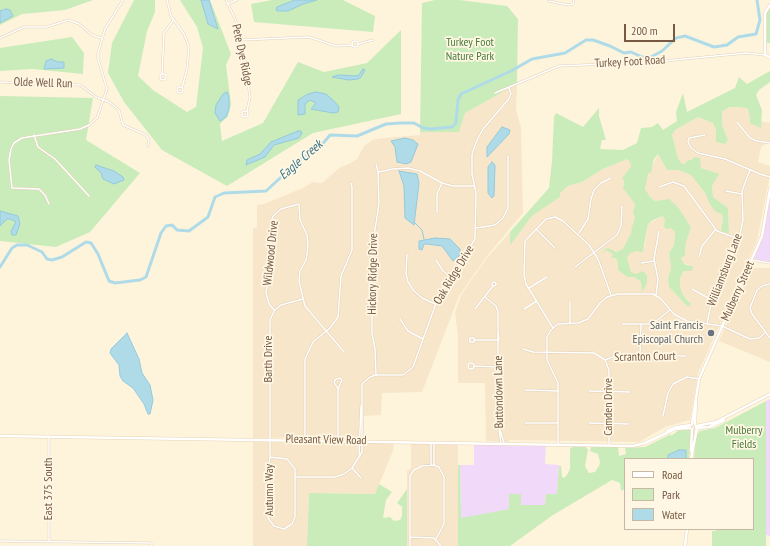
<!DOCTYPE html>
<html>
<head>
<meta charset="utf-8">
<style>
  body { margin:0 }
  #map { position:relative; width:770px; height:546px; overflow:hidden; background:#fef4db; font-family:"PT Sans Narrow",sans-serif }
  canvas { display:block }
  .legend { position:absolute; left:624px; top:458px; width:130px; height:72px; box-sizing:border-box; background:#fff7e4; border:1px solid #c8b8a4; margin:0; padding:5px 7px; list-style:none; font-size:12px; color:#755943 }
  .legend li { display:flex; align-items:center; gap:8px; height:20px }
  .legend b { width:20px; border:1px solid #c8b8a4 }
  .scale { position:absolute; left:624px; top:24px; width:51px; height:18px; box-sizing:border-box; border:2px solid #755943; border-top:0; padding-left:5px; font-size:12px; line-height:14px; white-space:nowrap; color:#755943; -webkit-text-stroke:3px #fff7e4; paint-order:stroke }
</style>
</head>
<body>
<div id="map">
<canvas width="770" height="546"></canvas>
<ul class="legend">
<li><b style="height:5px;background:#fff"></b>Road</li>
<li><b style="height:11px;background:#c9ecba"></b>Park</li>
<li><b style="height:11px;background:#afdbe9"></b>Water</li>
</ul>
<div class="scale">200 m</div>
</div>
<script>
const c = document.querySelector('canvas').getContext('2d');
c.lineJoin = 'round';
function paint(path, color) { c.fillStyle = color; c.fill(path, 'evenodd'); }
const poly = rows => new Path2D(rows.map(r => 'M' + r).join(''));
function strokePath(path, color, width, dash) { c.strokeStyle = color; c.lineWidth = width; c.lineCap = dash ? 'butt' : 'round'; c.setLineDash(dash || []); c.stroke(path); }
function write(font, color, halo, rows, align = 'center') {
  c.font = font + ' "PT Sans Narrow",sans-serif'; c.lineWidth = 3.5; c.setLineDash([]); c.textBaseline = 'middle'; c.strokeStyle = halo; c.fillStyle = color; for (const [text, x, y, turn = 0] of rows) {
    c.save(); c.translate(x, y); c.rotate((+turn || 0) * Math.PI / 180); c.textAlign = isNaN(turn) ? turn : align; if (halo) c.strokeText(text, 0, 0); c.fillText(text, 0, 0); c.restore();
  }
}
paint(poly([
  [517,84,516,110,521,128,523,213,487,256,459,296,422,392,382,393,381,415,364,416,364,439,321,437,253,438,253,228,257,227,257,205,264,204,303,188,313,182,322,183,339,168,349,164,357,159,364,146,374,139,420,135,420,132,458,132,465,113],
  [729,107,747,108,749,112,750,123,760,121,770,123,770,141,761,147,758,162,770,166,770,175,757,241,698,373,690,420,665,427,639,442,509,440,509,442,486,441,485,383,458,383,458,336,455,313,461,295,487,258,510,232,510,244,532,216,560,197,560,193,568,186,582,182,603,169,627,159,630,162,631,167,622,178,624,180,623,187,635,204,633,213,635,217,633,222,632,231,623,249,616,252,604,250,603,253,606,250,614,254,618,263,618,270,627,277,634,277,641,282,642,291,647,283,631,272,627,258,630,253,645,246,648,224,663,216,675,232,674,245,669,253,671,268,668,279,669,287,688,307,689,300,683,295,680,287,680,278,689,264,684,264,681,258,686,250,686,242,691,227,678,207,663,200,655,201,651,198,645,189,647,178,658,154,667,170,678,170,691,175,719,212,722,214,723,220,721,228,729,232,728,208,713,197,712,186,715,179,714,174,701,168,700,164,692,160,685,164,681,163,678,158,672,135,675,130,697,117,713,123,716,130,716,142,725,144,728,140,722,125,722,112],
  [752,268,770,268,770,362,719,341],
  [253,442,347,443,394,443,393,451,375,494,309,493,307,546,253,546],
  [411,443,458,444,458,546,407,546,407,471,411,468]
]), '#f7e6c9');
paint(poly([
  [770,198,770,263,754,259,764,231],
  [770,399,770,536,766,535,766,401],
  [474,444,546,445,545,464,559,465,557,493,556,494,546,494,545,505,521,505,510,494,509,509,461,519,460,465,473,465,474,464]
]), '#f1d9fa');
paint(poly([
  [0,0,93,0,65,10,22,14,0,25],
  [134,0,155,0,155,12,147,31,138,76,153,90,187,112,196,107,203,48,197,27,180,0,210,0,231,54,226,65,231,104,228,116,220,124,222,141,263,123,298,62,324,72,367,63,401,30,401,114,313,133,227,186,162,150,124,102,108,73,112,43],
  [272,0,343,0,375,16,373,32,254,22,251,4],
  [435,0,459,0,507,6,518,19,517,84,465,113,459,132,420,132,422,3],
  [770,7,770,43,766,43,766,13],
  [72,37,84,53,83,74,32,69,0,71,0,48],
  [770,71,770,82,759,90,756,95,762,110,761,128,750,123,749,112,747,108,735,107,729,107,722,112,722,125,728,140,725,144,716,142,716,130,713,123,698,117,675,130,672,135,678,158,681,163,685,164,688,160,692,160,694,157,700,158,701,168,719,174,712,186,713,197,728,208,729,233,722,232,721,228,723,220,722,214,716,212,711,206,705,193,691,175,678,170,667,170,658,154,654,159,651,172,648,174,645,189,651,198,655,201,669,199,678,207,691,227,686,242,685,255,681,258,684,264,694,267,691,271,684,271,680,278,680,287,683,295,691,304,688,307,669,287,668,279,671,268,669,253,674,245,675,232,671,228,666,229,664,226,665,220,663,216,653,220,648,224,643,251,641,252,637,251,630,253,627,258,631,272,636,274,643,271,647,275,647,283,642,292,641,282,634,277,627,277,618,270,618,263,616,258,611,258,613,254,606,250,602,254,604,250,608,248,616,252,623,249,632,231,631,230,635,217,633,213,635,204,623,188,624,181,622,178,631,167,630,162,627,159,603,169,582,182,568,186,560,193,560,197,532,216,510,245,510,232,549,188,552,161,554,117,556,113,583,127,599,108,599,116,606,140,602,140,600,149,623,150,637,143,641,128,652,127,658,123,663,130,677,121,676,112,683,93,687,112,735,88,739,77,747,84],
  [0,96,93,98,86,140,140,173,90,232,56,247,0,241],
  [766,401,766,546,712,546,712,531,716,531,716,529,753,529,753,459,694,459,696,436,700,431,715,428],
  [682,428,689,428,691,431,689,459,625,459,625,489,621,491,620,483,612,480,553,515,510,546,458,546,458,465,460,465,461,518,509,509,509,494,521,494,521,505,545,505,546,494,556,494,557,493,559,466,561,466,562,477,564,478,567,475,570,469,570,449,573,446,586,447,588,450,585,466,589,473,595,472,599,466,600,462,598,454,590,451,591,447,618,447,619,456,626,454,625,448,645,447,671,434,671,436],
  [379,484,392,492,386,500,383,518,390,517,394,521,400,520,402,516,402,507,397,503,407,489,407,546,307,546,309,493,375,494]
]), '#c9ecba');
const water = poly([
  [201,0,209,0,218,29,208,24,201,0],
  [295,0,317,0,303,4,288,11,278,11,276,10,277,7,295,0],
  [6,9,10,10,13,16,0,23,0,11,6,9],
  [51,59,58,62,64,62,64,68,44,69,46,61,51,59],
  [363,69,365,70,361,77,358,79,349,80,332,77,338,75,358,76,363,69],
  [227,92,229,97,229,109,226,117,220,121,215,113,216,105,223,94,227,92],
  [316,92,326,94,334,101,339,107,338,112,333,113,311,109,316,103,310,100,305,104,305,114,298,115,298,100,308,94,316,92],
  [502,127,510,130,509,134,487,157,487,147,502,127],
  [298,131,301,131,302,133,299,138,274,145,265,157,246,165,247,160,260,154,271,142,298,131],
  [405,138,413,140,418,144,411,162,406,164,397,162,395,147,391,141,405,138],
  [492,162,495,165,494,196,492,198,488,193,488,167,492,162],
  [96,165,114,171,123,177,124,180,114,184,103,179,101,173,95,167,96,165],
  [399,171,417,174,419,183,414,225,405,218,404,186,399,171],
  [0,211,18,216,20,224,16,235,12,235,11,231,16,222,11,219,7,219,0,226,0,211],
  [435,238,450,239,460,249,460,255,453,261,442,246,427,244,424,244,422,250,419,249,419,241,435,238],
  [127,333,139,359,142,373,150,385,153,400,150,414,148,414,144,404,133,388,123,381,120,376,119,365,110,353,111,349,127,333],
  [679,450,686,450,686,459,668,459,668,455,679,450]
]);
paint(water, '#afdbe9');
strokePath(water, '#94cadc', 1);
strokePath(poly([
  [415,223,422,230,424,239]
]), '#94cadc', 1);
strokePath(poly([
  [0,267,12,248,17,245,27,245,42,252,47,259,52,260,62,257,86,242,91,243,98,254,109,281,115,283,140,280,146,277,161,233,166,226,172,225,177,230,189,231,208,217,215,197,224,193,266,191,302,158,320,147,330,135,357,136,386,124,401,123,414,123,423,128,431,129,452,127,456,123,458,100,461,94,511,71,532,59,565,53,586,40,593,40,610,46,624,53,631,52,642,57,651,57,662,51,676,38,685,36,714,47,727,45,738,37,756,34,760,20,757,0]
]), '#afdbe9', 3);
const street = poly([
  [167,0,171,16,184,34,189,47,187,69,182,88],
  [226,0,237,23,243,46,250,97,247,111],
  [549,1,568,5,573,4,574,0],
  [227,4,237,0],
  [0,38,24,27,46,27,69,20,79,24,92,35,101,38],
  [241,40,309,37,336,46,352,45],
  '352 44a3 3 0 1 1 6 0a3 3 0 1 1-6 0Z',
  [358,44,373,40],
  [162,74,164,33,174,19],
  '160 77a3 3 0 1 1 6 0a3 3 0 1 1-6 0Z',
  [0,82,80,85,96,97,109,102,119,110,123,125,146,135,149,140,148,146],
  '177 90a3 3 0 1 1 6 0a3 3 0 1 1-6 0Z',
  [495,93,559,66,653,62,746,53,765,55],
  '242 114a3 3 0 1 1 6 0a3 3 0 1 1-6 0Z',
  [737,122,750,138,757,141,770,143],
  [34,135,38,147,55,159,89,196],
  [705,135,689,138,688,142,691,148,698,153,725,159,760,174,770,177],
  [379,172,393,169,408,168,420,171,442,183,453,186,475,186],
  [659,187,673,182,684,186,717,231,739,239],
  [726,191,742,194],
  [49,204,45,195,39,189,12,188,9,160,11,149,14,143,22,138,80,129,89,125,97,118,107,89,98,59,98,53,105,29,123,0],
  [437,213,437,194,442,183],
  [476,228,495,225,503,218,508,208,508,156],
  [536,229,555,248],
  [579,233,588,219,591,199,594,190,601,183,611,178],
  [407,254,406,274,408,282,414,291,422,298,435,304],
  [699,257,702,246,715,230],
  [436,260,443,271,450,276],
  [752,260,770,263],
  [641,263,654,261],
  [575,267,617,235,621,226,622,206],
  '492 284a2 2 0 1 1 4 0a2 2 0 1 1-4 0Z',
  [770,284,762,286,757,290,750,308,752,314,770,338],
  [529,288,547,277],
  [692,289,712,300],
  [656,295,658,279,654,259,659,231],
  [485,297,496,306,498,312,498,423,501,443],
  [475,309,493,286],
  [524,309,537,301],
  [274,310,269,304,266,293,271,254,271,223,273,216,281,209,299,204,300,220,307,235,308,246,306,260,300,271,299,281,305,306,344,352],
  [400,319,408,331,423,339],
  [570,323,570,301],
  [622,324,652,324,670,310],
  [707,324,711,304,739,239,743,220,742,191,750,170],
  [553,328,526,284,524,275,525,241,546,219,555,217,563,221,589,245,598,259,611,295],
  [498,331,499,340],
  '469.5 340a2.5 2.5 0 1 1 5 0a2.5 2.5 0 1 1-5 0Z',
  [474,340,499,340],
  [523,349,533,352,594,353,605,360,609,370,609,445],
  [640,355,641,324],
  [605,360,618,355,686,356],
  '468 366a3 3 0 1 1 6 0a3 3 0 1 1-6 0Z',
  [474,366,498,367],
  [376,375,375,349,372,333,372,249,379,204,378,172,376,164],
  [525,390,558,391],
  [589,391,630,392],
  [663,416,668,393,673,384,687,377,699,379],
  [525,423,558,423],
  [589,423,629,424],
  [500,430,504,443],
  [49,438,49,542],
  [305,440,305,359,313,342,330,328,338,317,341,276,352,250,352,187,351,183],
  [338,441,338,389,342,380,340,378,336,379,334,382,338,389],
  [431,443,431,465],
  [558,444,558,383,547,360,547,337,551,330,558,324,578,323,588,319,600,303,607,297,618,294,653,294,660,298,674,314,687,321,722,326,750,339,759,338,766,332],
  [359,454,361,406],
  [270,457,287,459,295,469,295,517,292,524,284,529,274,526,268,518,268,474,270,457,270,320,274,311,281,305,303,299],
  [434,465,434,443],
  [352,468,361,478],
  [296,477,335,477,344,474,352,468,362,452,362,384,370,377,376,375,403,375,413,367,439,295,475,239,476,193,472,174,472,154,477,140,483,129,508,100,511,94,509,88],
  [410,537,434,538,441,546],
  [0,541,151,543,151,546],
  [410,546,410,476,414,470,422,466,434,465,439,467,444,477,444,524,436,539]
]);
const secondary = poly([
  [770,5,765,13,765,55,770,57],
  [692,424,699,379,762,236,770,189],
  [695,424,696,400],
  [696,426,716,422,770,394],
  [696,428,709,427,724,420],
  [667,431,677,427,691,425],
  [0,436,633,446,645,443,675,429,690,428],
  [691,451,692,429],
  [691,459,697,428],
  [685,546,687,529]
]);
strokePath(street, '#e2d0b7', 2.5);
strokePath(secondary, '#e8d2b5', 3.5);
strokePath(street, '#fff', 1.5);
strokePath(secondary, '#fff', 2.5);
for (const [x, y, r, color] of [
  [711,333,4,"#6b7280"]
]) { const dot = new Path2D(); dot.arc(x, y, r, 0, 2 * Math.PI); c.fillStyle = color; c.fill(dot); strokePath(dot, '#fff7e4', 1.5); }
write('12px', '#477c3a', '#fff7e4', [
  ["Turkey Foot",470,43],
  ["Nature Park",470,57],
  ["Mulberry",744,431],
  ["Fields",744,445]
]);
write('12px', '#755943', '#fff7e4', [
  ["Pete Dye Ridge",242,55,78],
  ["Turkey Foot Road",630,62,-3],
  ["Olde Well Run",43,83,2],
  ["Wildwood Drive",271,253,-84],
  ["Williamsburg Lane",725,270,-69],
  ["Hickory Ridge Drive",373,274,-89],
  ["Oak Ridge Drive",454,275,-59],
  ["Mulberry Street",738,291,-66],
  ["Scranton Court",645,357,-1],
  ["Barth Drive",269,359,-90],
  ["Buttondown Lane",499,392,-91],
  ["Camden Drive",609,407,-90],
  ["Pleasant View Road",326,440,1],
  ["East 375 South",49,489,-90],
  ["Autumn Way",270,490,-90]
]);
write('12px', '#5b616d', '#fff7e4', [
  ["Saint Francis",703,326],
  ["Episcopal Church",703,340]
], 'right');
write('italic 13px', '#3b768b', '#fff7e4', [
  ["Eagle Creek",301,160,-41]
]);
</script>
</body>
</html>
